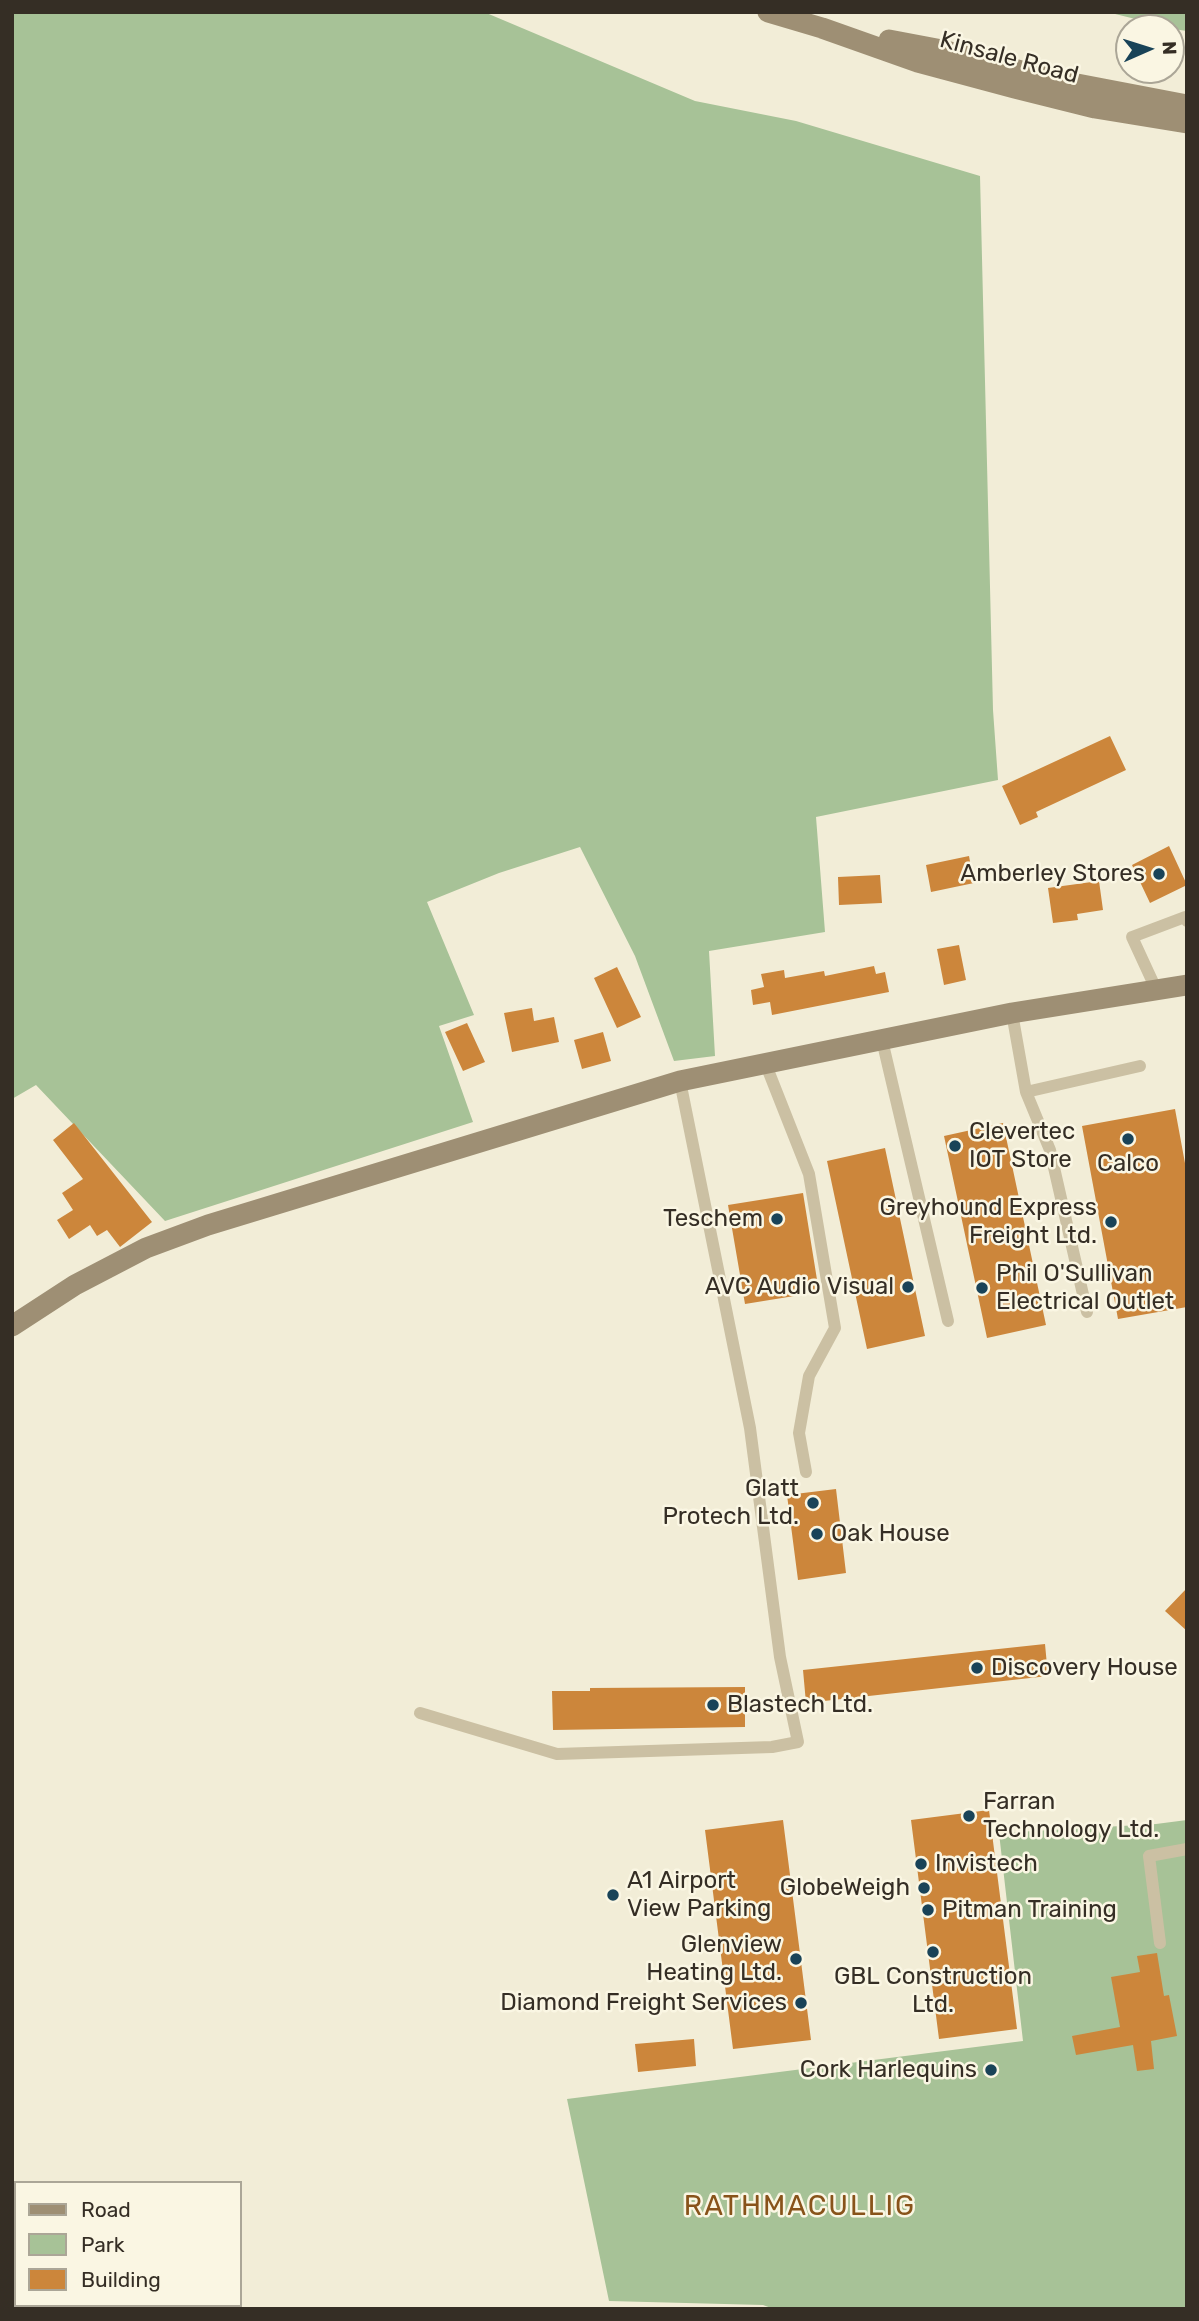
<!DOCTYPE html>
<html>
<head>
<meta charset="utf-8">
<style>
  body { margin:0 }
  #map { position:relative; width:1199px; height:2321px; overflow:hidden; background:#f2edd7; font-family:Rubik,sans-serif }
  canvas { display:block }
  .frame { position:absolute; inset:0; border:14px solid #352e25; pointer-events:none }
  .legend { position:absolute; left:14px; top:2181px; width:228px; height:126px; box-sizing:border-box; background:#faf6e3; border:2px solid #aba697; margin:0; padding:9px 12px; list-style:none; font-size:21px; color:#352e25 }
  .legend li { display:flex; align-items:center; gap:14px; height:35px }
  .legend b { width:35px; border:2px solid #aba697 }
  .north { position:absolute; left:1115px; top:14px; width:70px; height:70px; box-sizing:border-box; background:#faf6e3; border:2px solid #aba697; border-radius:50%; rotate:87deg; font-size:19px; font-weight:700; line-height:28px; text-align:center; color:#352e25 }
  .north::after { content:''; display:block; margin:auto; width:24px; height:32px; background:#194358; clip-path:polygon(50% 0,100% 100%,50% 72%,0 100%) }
</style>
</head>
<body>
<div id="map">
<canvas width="1199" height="2321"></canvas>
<div class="frame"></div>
<ul class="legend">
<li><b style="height:9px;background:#9e8f74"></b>Road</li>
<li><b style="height:19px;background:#a7c297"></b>Park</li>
<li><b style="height:19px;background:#cc863b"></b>Building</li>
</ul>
<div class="north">N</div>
</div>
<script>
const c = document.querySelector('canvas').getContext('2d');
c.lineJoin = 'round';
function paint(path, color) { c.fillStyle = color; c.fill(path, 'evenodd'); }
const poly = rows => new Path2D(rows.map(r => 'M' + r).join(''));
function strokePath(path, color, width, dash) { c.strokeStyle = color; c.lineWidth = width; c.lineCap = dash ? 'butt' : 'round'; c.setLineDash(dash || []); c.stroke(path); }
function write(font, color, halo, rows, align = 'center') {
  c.font = font + ' Rubik,sans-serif'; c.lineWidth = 5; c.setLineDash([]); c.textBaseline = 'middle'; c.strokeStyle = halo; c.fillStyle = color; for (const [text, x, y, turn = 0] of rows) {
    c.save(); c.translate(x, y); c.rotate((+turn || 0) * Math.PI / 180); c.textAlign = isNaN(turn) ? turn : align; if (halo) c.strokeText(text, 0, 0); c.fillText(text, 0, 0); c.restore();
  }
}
paint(poly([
  [12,12,484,12,695,101,796,121,980,176,993,710,998,780,816,817,825,932,709,951,715,1056,674,1061,635,956,580,847,499,873,427,902,474,1015,439,1026,473,1122,165,1221,36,1085,12,1099],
  [1107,12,1187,12,1187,31,1180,30],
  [1187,1820,1187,2309,774,2309,763,2305,609,2301,567,2099,1023,2041,999,1833,1156,1824]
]), '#a7c297');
paint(poly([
  [1110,736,1126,770,1036,812,1038,817,1020,825,1002,786],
  [1169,846,1187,885,1150,903,1132,865],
  [969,856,974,883,931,892,926,865],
  [880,875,882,903,839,905,838,877],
  [1099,881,1103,910,1077,914,1078,920,1053,923,1048,888],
  [959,945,966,980,944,985,937,949],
  [874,966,876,974,885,972,889,992,772,1015,770,1002,753,1005,751,990,764,987,761,974,784,970,785,978,824,971,825,976],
  [617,967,641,1017,617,1028,594,978],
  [532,1008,534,1021,554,1017,559,1042,512,1052,504,1013],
  [467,1023,485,1062,463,1071,445,1032],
  [603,1032,611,1061,582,1069,574,1040],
  [1175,1109,1187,1174,1187,1307,1118,1319,1082,1126],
  [74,1123,152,1222,120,1247,107,1230,97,1236,90,1225,69,1239,57,1220,73,1210,62,1193,83,1179,53,1140],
  [1003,1123,1046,1325,987,1338,944,1136],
  [885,1148,925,1336,867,1349,827,1161],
  [803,1193,819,1292,745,1304,728,1205],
  [836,1489,846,1573,798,1580,787,1495],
  [1187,1588,1187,1631,1165,1611],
  [1045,1644,1048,1676,806,1703,803,1670],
  [745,1687,745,1727,553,1730,552,1691,590,1691,590,1688],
  [989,1810,1017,2029,939,2039,911,1820],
  [783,1820,811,2040,733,2049,705,1830],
  [1157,1953,1164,1996,1169,1995,1177,2036,1151,2041,1154,2069,1137,2071,1133,2045,1076,2055,1072,2036,1120,2027,1111,1977,1140,1972,1137,1956],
  [694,2039,696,2066,638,2072,635,2044]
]), '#cc863b');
strokePath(poly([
  [1156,989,1132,937,1185,917,1187,921],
  [1012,1013,1026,1092,1140,1066],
  [882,1040,948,1321],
  [766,1065,809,1174,835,1328,809,1376,799,1433,806,1472],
  [1026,1092,1050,1150,1087,1312],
  [420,1713,557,1754,772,1747,798,1742,780,1657,750,1428,680,1081],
  [1160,1943,1149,1856,1187,1849]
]), '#cbc0a3', 12);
strokePath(poly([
  [768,12,822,28,918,62,1015,88,1095,108,1187,123],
  [889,40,942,50,1051,79,1187,105],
  [12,1326,75,1285,146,1248,208,1225,680,1081,1012,1013,1187,985]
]), '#9e8f74', 21);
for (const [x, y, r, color] of [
  [1159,874,7,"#194358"],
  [1128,1139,7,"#194358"],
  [955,1146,7,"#194358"],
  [777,1219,7,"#194358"],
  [1111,1222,7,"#194358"],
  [908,1287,7,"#194358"],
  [982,1288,7,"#194358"],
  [813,1503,7,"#194358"],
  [817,1534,7,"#194358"],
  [977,1668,7,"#194358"],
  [713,1705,7,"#194358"],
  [969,1816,7,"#194358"],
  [921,1864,7,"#194358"],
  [924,1888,7,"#194358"],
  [613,1895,7,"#194358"],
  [928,1910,7,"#194358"],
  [933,1952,7,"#194358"],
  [796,1959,7,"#194358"],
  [801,2003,7,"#194358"],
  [991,2070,7,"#194358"]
]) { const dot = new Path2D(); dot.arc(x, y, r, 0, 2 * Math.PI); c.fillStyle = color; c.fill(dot); strokePath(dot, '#faf6e3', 2.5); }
write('24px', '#352e25', '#faf6e3', [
  ["Kinsale Road",1009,58,15]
]);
write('24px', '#352e25', '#faf6e3', [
  ["Amberley Stores",1145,874],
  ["Clevertec",969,1132,"left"],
  ["IOT Store",969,1160,"left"],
  ["Calco",1128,1164,"center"],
  ["Greyhound Express",1097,1208],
  ["Freight Ltd.",1097,1236],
  ["Teschem",763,1219],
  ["Phil O'Sullivan",996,1274,"left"],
  ["Electrical Outlet",996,1302,"left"],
  ["AVC Audio Visual",894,1287],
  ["Glatt",799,1489],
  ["Protech Ltd.",799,1517],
  ["Oak House",831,1534,"left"],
  ["Discovery House",991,1668,"left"],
  ["Blastech Ltd.",727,1705,"left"],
  ["Farran",983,1802,"left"],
  ["Technology Ltd.",983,1830,"left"],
  ["Invistech",935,1864,"left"],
  ["A1 Airport",627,1881,"left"],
  ["View Parking",627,1909,"left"],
  ["GlobeWeigh",910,1888],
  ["Pitman Training",942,1910,"left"],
  ["Glenview",782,1945],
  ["Heating Ltd.",782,1973],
  ["GBL Construction",933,1977,"center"],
  ["Ltd.",933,2005,"center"],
  ["Diamond Freight Services",787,2003],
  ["Cork Harlequins",977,2070]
], 'right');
c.letterSpacing = '2px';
write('28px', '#88531a', '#faf6e3', [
  ["RATHMACULLIG",800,2207]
]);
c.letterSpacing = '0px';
</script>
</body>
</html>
